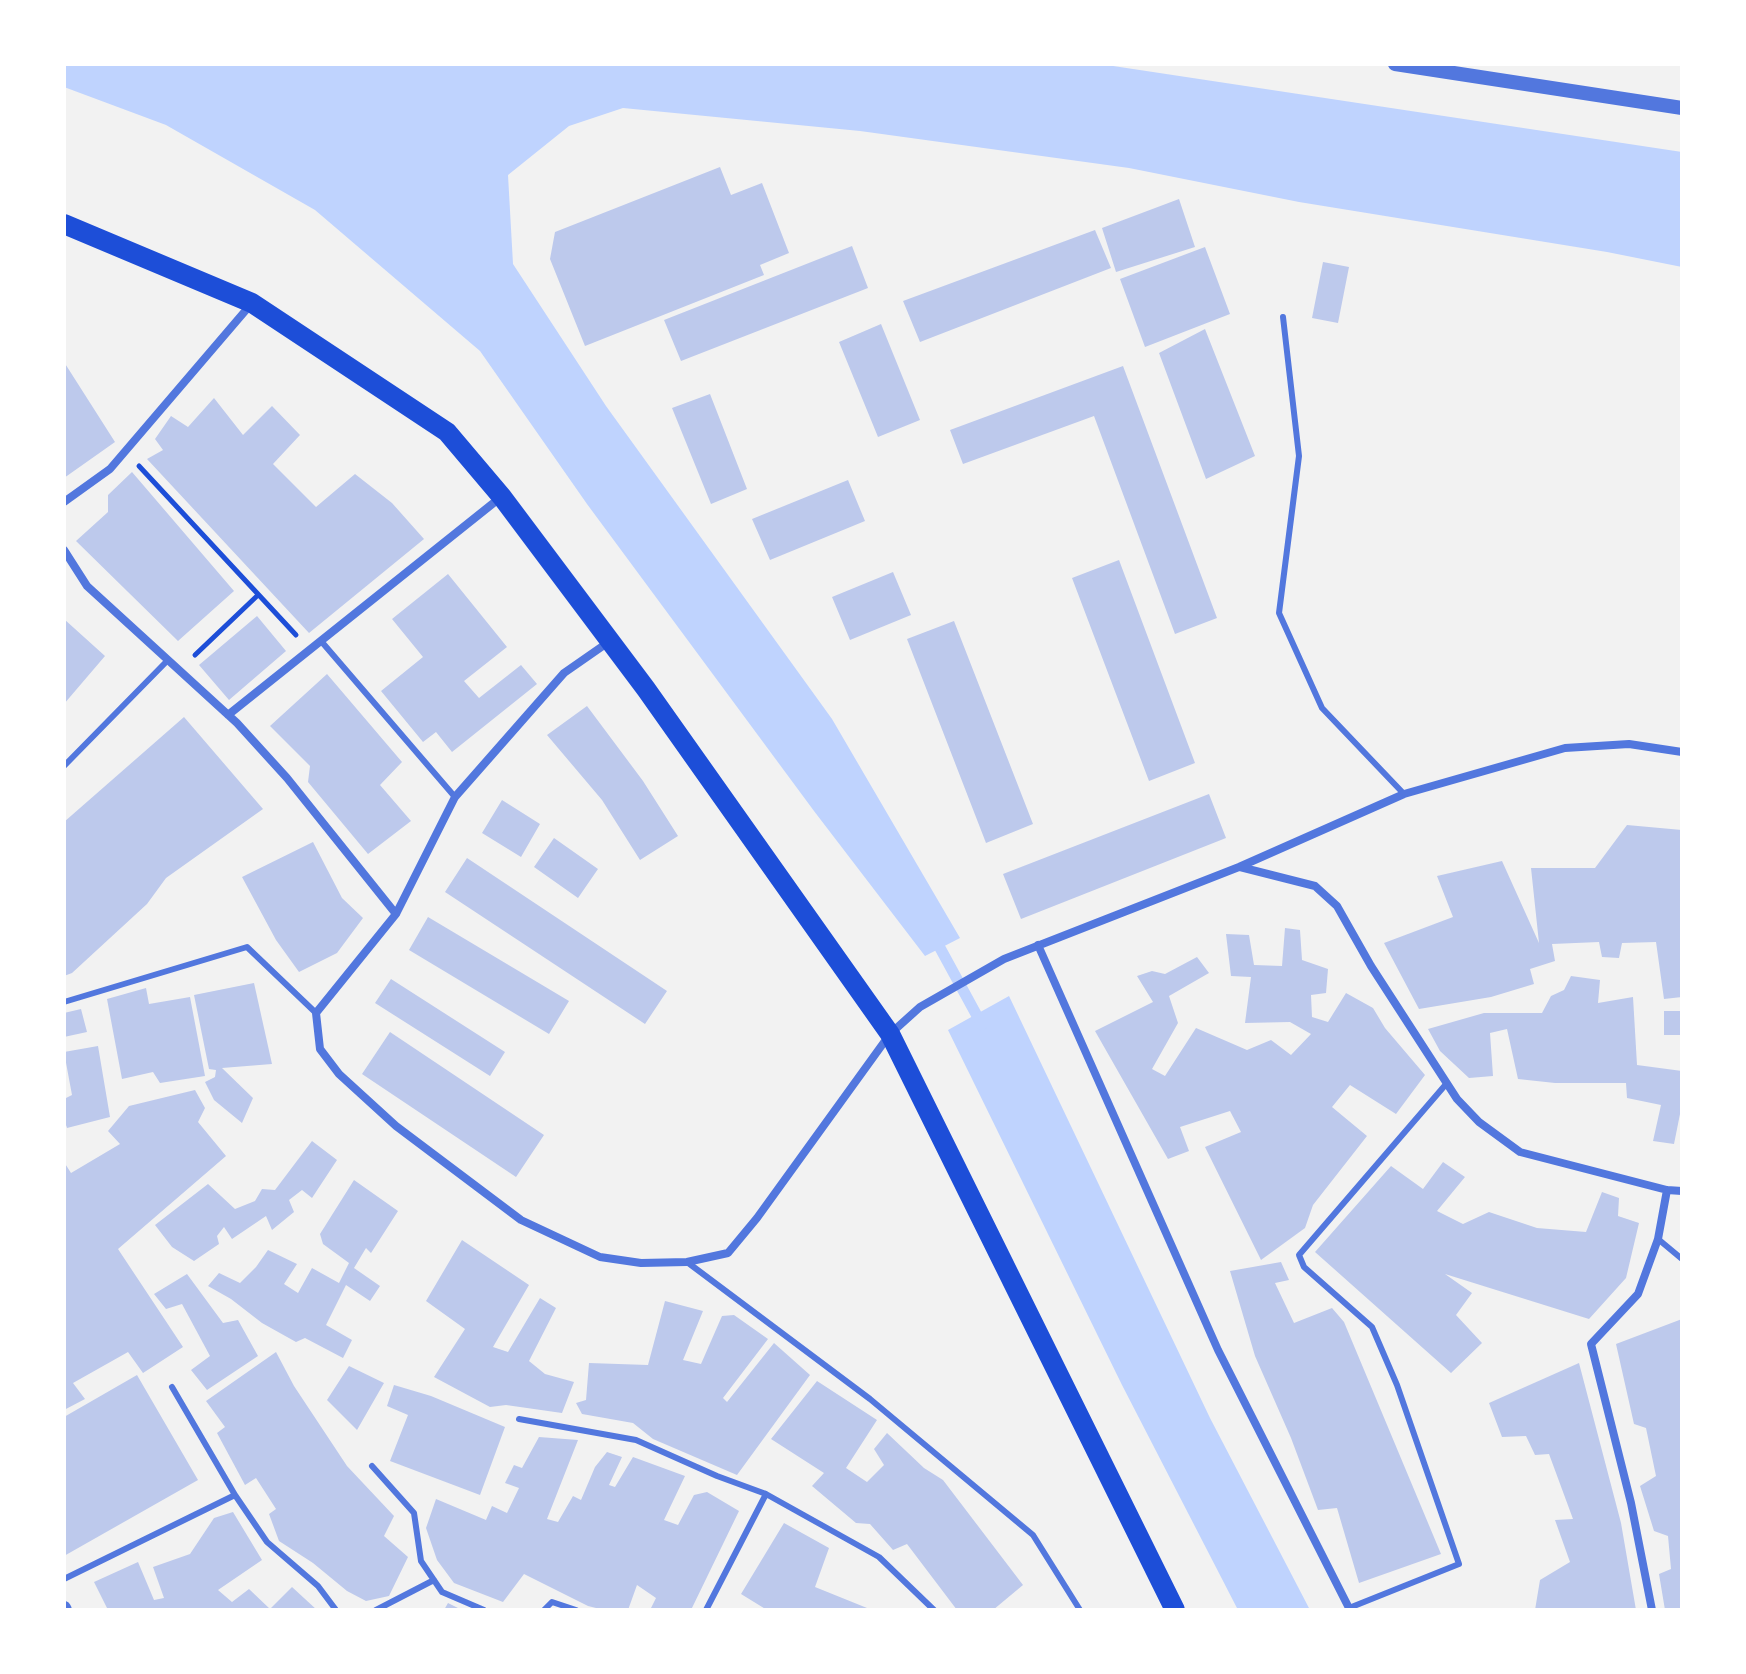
<!DOCTYPE html>
<html>
<head>
<meta charset="utf-8">
<style>
  body { margin:0 }
  #map { position:relative; width:1746px; height:1674px; overflow:hidden; background:#f2f2f2; font-family:"Alegreya Sans",sans-serif }
  canvas { display:block }
  .frame { position:absolute; inset:0; border:66px solid #fff; pointer-events:none }
</style>
</head>
<body>
<div id="map">
<canvas width="1746" height="1674"></canvas>
<div class="frame"></div>
</div>
<script>
const c = document.querySelector('canvas').getContext('2d');
c.lineJoin = 'round';
function paint(path, color) { c.fillStyle = color; c.fill(path, 'evenodd'); }
const poly = rows => new Path2D(rows.map(r => 'M' + r).join(''));
function strokePath(path, color, width, dash) { c.strokeStyle = color; c.lineWidth = width; c.lineCap = dash ? 'butt' : 'round'; c.setLineDash(dash || []); c.stroke(path); }
paint(poly([
  [64,64,1100,64,1682,152,1682,267,1607,252,1299,202,1129,168,860,131,623,108,569,126,508,175,513,264,606,406,832,719,960,938,925,956,814,811,587,504,480,351,315,210,166,125,64,87],
  [1009,996,1210,1418,1310,1610,1238,1610,1122,1385,948,1030]
]), '#bfd3fe');
strokePath(poly([
  [933,935,982,1025]
]), '#bfd3fe', 11);
paint(poly([
  [720,167,731,195,762,183,789,253,760,265,764,275,585,346,550,259,555,232],
  [1179,199,1195,247,1116,272,1102,228],
  [1095,230,1111,268,920,342,903,301],
  [852,246,868,288,681,361,664,320],
  [1205,247,1230,314,1145,347,1120,279],
  [1323,262,1349,267,1338,323,1312,318],
  [881,324,920,420,878,437,839,342],
  [1205,329,1255,456,1206,479,1159,353],
  [64,362,115,442,64,478],
  [1123,366,1217,618,1175,634,1094,416,963,464,950,430],
  [710,394,747,489,711,504,672,408],
  [214,398,243,435,272,406,300,435,273,464,316,507,355,474,392,503,424,539,309,633,147,459,163,450,155,439,171,416,188,427],
  [132,472,234,591,178,641,76,541,108,512,108,495],
  [848,480,865,521,770,560,752,519],
  [1119,560,1195,763,1149,781,1072,578],
  [893,572,911,615,850,640,832,597],
  [448,574,507,647,464,681,479,698,521,665,537,684,452,752,436,732,423,742,381,691,423,657,392,619],
  [257,616,286,651,229,700,199,665],
  [64,619,105,656,64,704],
  [954,621,1033,824,986,843,907,639],
  [327,674,402,762,380,785,411,821,368,854,308,782,310,766,270,726],
  [587,706,643,781,678,836,640,860,602,800,547,735],
  [184,717,263,809,166,878,147,904,72,973,64,976,64,822],
  [1209,794,1226,838,1021,919,1003,874],
  [502,800,540,824,521,857,482,833],
  [1627,825,1682,830,1682,997,1664,999,1656,942,1622,943,1619,958,1602,957,1599,942,1552,944,1555,961,1530,969,1534,984,1491,997,1419,1009,1384,943,1453,917,1437,876,1502,861,1539,943,1531,868,1595,868],
  [554,838,598,869,578,898,534,867],
  [313,842,342,898,363,918,337,953,299,972,276,940,242,877],
  [467,858,667,991,645,1024,445,892],
  [428,917,569,1001,549,1034,409,950],
  [1285,928,1300,930,1302,960,1328,969,1326,993,1311,995,1312,1017,1328,1022,1346,993,1373,1008,1385,1028,1425,1075,1396,1114,1350,1085,1332,1107,1367,1136,1313,1205,1305,1228,1261,1260,1205,1147,1241,1132,1230,1111,1180,1127,1189,1151,1168,1159,1095,1031,1153,1002,1137,976,1152,971,1165,974,1197,957,1209,973,1169,996,1178,1023,1152,1069,1165,1076,1196,1028,1247,1050,1271,1040,1291,1055,1311,1034,1290,1022,1245,1023,1251,977,1231,976,1226,934,1249,935,1254,965,1282,966],
  [1571,976,1600,980,1598,1003,1633,997,1637,1065,1682,1071,1682,1104,1674,1144,1653,1141,1661,1105,1627,1098,1626,1083,1555,1083,1518,1079,1507,1029,1490,1033,1493,1076,1469,1078,1440,1051,1428,1029,1484,1013,1542,1013,1551,996,1564,990],
  [391,979,505,1052,490,1076,375,1003],
  [254,983,272,1064,222,1068,253,1098,242,1123,214,1100,205,1082,215,1077,216,1070,209,1069,194,995],
  [146,988,149,1004,190,997,205,1076,160,1083,153,1072,122,1079,107,999],
  [81,1009,87,1032,64,1037,64,1013],
  [1664,1011,1682,1011,1682,1035,1664,1035],
  [390,1032,544,1135,516,1177,362,1074],
  [98,1046,110,1117,67,1128,64,1119,64,1099,72,1095,64,1052],
  [195,1090,205,1108,198,1122,226,1156,118,1249,183,1347,143,1373,128,1352,73,1383,85,1399,64,1410,64,1162,71,1173,120,1144,108,1131,129,1106],
  [312,1141,337,1160,312,1198,302,1190,289,1200,294,1212,272,1230,266,1216,232,1239,224,1227,217,1236,219,1244,194,1261,172,1247,155,1225,208,1184,235,1209,255,1201,262,1189,275,1190],
  [1443,1162,1465,1177,1437,1211,1463,1224,1489,1212,1537,1228,1586,1232,1602,1192,1619,1198,1618,1216,1639,1223,1626,1278,1589,1319,1445,1274,1472,1293,1456,1315,1482,1343,1451,1373,1315,1252,1391,1166,1423,1189],
  [354,1180,398,1211,371,1253,366,1248,354,1268,380,1286,370,1301,346,1285,326,1325,352,1340,343,1358,305,1338,296,1342,262,1323,231,1299,208,1286,219,1273,240,1283,256,1267,268,1250,297,1264,284,1284,298,1293,312,1268,339,1283,349,1263,323,1244,320,1234],
  [462,1240,529,1285,493,1347,508,1352,540,1298,556,1308,529,1361,545,1374,574,1382,562,1413,506,1405,490,1407,434,1377,465,1329,426,1301],
  [1281,1262,1289,1280,1275,1283,1294,1323,1332,1308,1344,1322,1441,1554,1359,1583,1337,1508,1318,1510,1291,1438,1255,1356,1230,1271],
  [187,1274,223,1323,238,1320,258,1356,207,1390,191,1370,210,1356,182,1304,166,1309,154,1294],
  [665,1301,703,1311,683,1360,701,1364,722,1316,734,1315,768,1339,723,1398,727,1402,774,1343,810,1375,737,1475,653,1439,633,1423,582,1414,576,1403,586,1400,589,1363,648,1365],
  [1682,1319,1682,1610,1665,1610,1659,1574,1671,1569,1668,1536,1654,1531,1640,1486,1656,1476,1646,1428,1634,1424,1616,1344],
  [276,1352,294,1386,347,1466,394,1516,384,1536,408,1557,389,1596,366,1601,347,1591,313,1563,279,1541,269,1514,276,1509,256,1478,245,1485,217,1433,225,1427,206,1401],
  [1579,1363,1621,1523,1636,1610,1535,1610,1540,1580,1570,1562,1555,1520,1573,1519,1549,1454,1535,1455,1526,1436,1502,1437,1489,1403],
  [349,1366,384,1383,357,1430,327,1400],
  [137,1375,198,1480,64,1556,64,1417],
  [817,1381,877,1420,846,1468,867,1482,884,1465,874,1449,887,1433,924,1468,943,1480,1023,1585,993,1610,957,1610,907,1544,893,1550,870,1524,856,1523,812,1486,824,1473,771,1439],
  [394,1385,431,1396,505,1427,480,1495,390,1461,408,1415,387,1406],
  [539,1437,578,1440,547,1519,558,1522,573,1496,581,1500,595,1467,607,1452,622,1457,609,1485,615,1487,633,1457,685,1476,664,1520,678,1525,694,1495,707,1492,739,1511,691,1610,650,1610,656,1598,637,1585,628,1610,604,1610,588,1606,524,1574,503,1602,454,1583,437,1560,426,1528,436,1499,486,1520,492,1506,507,1513,519,1488,505,1483,514,1465,522,1468],
  [233,1512,262,1560,218,1590,232,1602,249,1589,270,1609,292,1587,317,1610,108,1610,94,1582,138,1562,154,1600,164,1598,153,1567,190,1554,214,1518],
  [784,1523,829,1548,815,1587,872,1610,767,1610,741,1594],
  [448,1603,462,1610,444,1610]
]), '#bdc9ec');
strokePath(poly([
  [139,466,296,635],
  [195,655,258,595]
]), '#1d4ed8', 5);
strokePath(poly([
  [1283,317,1299,456,1279,613,1322,708,1404,794],
  [321,641,455,797],
  [64,766,167,661],
  [64,1002,247,947,316,1013],
  [1658,1239,1682,1259],
  [687,1262,870,1399,1033,1535,1080,1610],
  [172,1387,235,1495],
  [519,1419,636,1440,717,1476,766,1494],
  [372,1466,414,1513,421,1561,442,1592,484,1610],
  [64,1579,235,1495,267,1542,318,1586,336,1610],
  [1349,1608,1459,1564,1397,1385,1372,1327,1304,1267,1299,1255,1447,1083],
  [376,1610,434,1580],
  [544,1610,552,1602,576,1610],
  [706,1610,766,1494,879,1557,934,1610]
]), '#5277de', 6);
strokePath(poly([
  [64,502,110,469,252,303],
  [64,550,87,586,237,723,287,778,396,914],
  [610,641,564,673,455,797,396,914,316,1013,320,1049,339,1074,396,1126,521,1220,600,1257,641,1263,687,1262,728,1253,757,1218,890,1034,920,1007,1004,959,1239,867,1404,794,1565,748,1629,744,1682,752],
  [228,715,501,497],
  [1240,867,1315,886,1337,906,1371,966,1457,1099,1479,1122,1520,1152,1667,1190,1682,1191],
  [1038,945,1218,1350,1350,1610],
  [1652,1610,1631,1503,1591,1344,1638,1294,1658,1239,1667,1190]
]), '#5277de', 8);
strokePath(poly([
  [1395,64,1682,108],
  [64,1608,65,1610]
]), '#5277de', 14);
strokePath(poly([
  [64,224,252,303,447,432,502,497,646,689,890,1034,1175,1610]
]), '#1d4ed8', 20);
</script>
</body>
</html>
